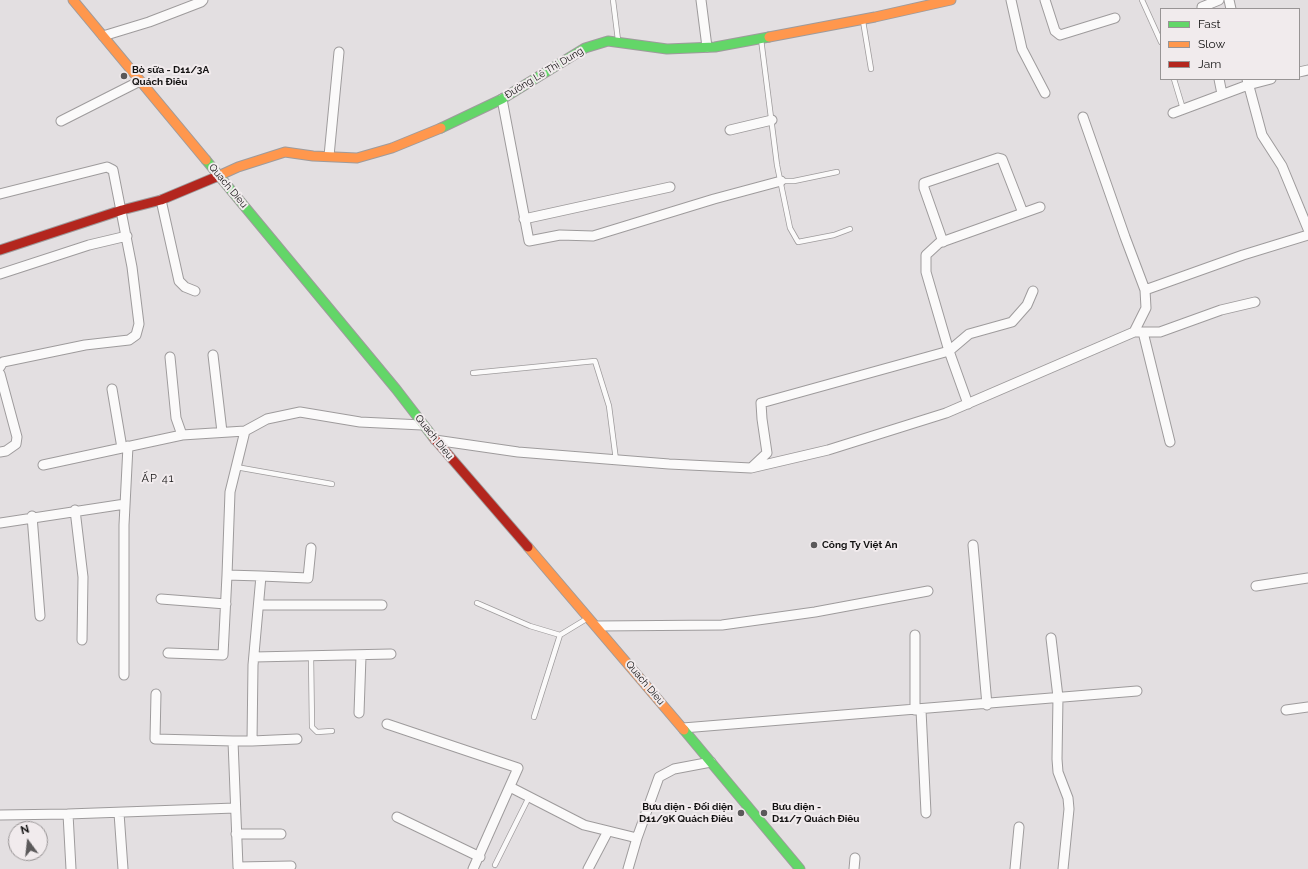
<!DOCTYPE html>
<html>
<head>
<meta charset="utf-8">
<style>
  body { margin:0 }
  #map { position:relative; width:1308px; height:869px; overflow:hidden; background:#e3dfe1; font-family:Raleway,sans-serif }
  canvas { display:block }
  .legend { position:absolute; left:1160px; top:8px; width:140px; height:72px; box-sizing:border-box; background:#f1ebed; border:1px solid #989495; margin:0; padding:5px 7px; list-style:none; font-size:12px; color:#121111 }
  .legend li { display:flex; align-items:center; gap:8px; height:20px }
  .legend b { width:20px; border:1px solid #989495 }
  .north { position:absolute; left:8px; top:821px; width:40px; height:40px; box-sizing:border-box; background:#f1ebed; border:1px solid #989495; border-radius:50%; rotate:345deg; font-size:11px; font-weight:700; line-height:16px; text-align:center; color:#121111 }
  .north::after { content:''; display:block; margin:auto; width:14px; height:18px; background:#5b595a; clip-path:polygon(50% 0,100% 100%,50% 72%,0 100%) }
</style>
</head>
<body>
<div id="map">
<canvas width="1308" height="869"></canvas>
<ul class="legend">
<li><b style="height:5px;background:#63d668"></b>Fast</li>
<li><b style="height:5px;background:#ff974d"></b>Slow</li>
<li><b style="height:5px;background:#b3261e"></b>Jam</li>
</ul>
<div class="north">N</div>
</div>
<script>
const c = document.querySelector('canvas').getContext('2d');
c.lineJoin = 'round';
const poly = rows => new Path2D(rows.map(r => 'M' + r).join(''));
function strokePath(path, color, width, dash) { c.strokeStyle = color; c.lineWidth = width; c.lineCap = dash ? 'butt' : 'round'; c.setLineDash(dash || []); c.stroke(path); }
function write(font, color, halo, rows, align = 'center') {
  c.font = font + ' Raleway,sans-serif'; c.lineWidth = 4; c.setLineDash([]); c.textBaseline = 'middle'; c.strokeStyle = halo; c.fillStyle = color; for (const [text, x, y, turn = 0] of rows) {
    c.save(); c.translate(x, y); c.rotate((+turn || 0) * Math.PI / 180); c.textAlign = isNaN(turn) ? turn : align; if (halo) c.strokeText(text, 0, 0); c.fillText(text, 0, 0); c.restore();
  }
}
const lane = poly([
  [613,0,618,40],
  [1142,0,1161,42],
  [863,21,871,69],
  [761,39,777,165,790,228,798,242,834,235,850,229],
  [1174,79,1183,109],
  [781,181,794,181,837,172],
  [473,373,595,361,609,406,616,460],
  [236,467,332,484],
  [477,603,530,626,560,635,588,618],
  [311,656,312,727,317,732,332,731],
  [534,717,560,635],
  [495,865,529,797]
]);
const street = poly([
  [701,0,707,47],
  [1011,0,1022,49,1045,93],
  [1045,0,1055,31,1060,35,1115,18],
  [1229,0,1231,9],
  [1202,9,1202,7,1219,0],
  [103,36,149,22,201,2,203,0],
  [1299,72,1308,70],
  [1219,79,1222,94],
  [1247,79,1262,135,1282,166,1308,229],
  [502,99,529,241,560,235,593,236,714,199,781,181],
  [1173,113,1248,85,1271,79],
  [1083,117,1125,237,1145,290],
  [61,121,140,81],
  [730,130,772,120],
  [329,156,339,52],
  [0,194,107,167,113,170,132,267,139,324,136,335,129,340,85,345,3,362,0,367],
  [161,200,179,281,185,287,195,291],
  [524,219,670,187],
  [943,242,924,188,924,183,998,158,1002,159,1023,213],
  [0,274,89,245,127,236],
  [1134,332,1160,332,1221,310,1255,302],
  [1143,332,1170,442],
  [213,355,222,432],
  [170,357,176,418,182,435],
  [0,374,17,437,16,444,6,451,0,452],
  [112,389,122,448],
  [968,404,949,351,969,334,1012,322,1027,305,1033,291],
  [245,431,230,492,227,575,261,576,253,665,252,741,233,741,238,867,291,866],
  [435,440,518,452,669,464,751,468,828,450,946,413,1134,332,1146,308,1145,290,1243,255,1308,235],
  [43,465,182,435,245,431,267,419,300,412,360,422,422,425],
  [751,468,767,453,762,419,761,403,949,351,926,272,926,255,939,243,1040,207],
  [75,510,83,577,82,640],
  [32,516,40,616],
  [0,523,125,504],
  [973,545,987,705],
  [261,576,308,578,311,548],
  [1256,586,1308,578],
  [161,599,226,604],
  [259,605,382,605],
  [597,626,722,625,815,612,928,591],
  [915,635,915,710],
  [1051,638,1058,697,1057,759,1058,772,1068,798,1069,809,1063,869],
  [168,653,223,655,227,575],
  [254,657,391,654],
  [124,675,124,525,128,446],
  [156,694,155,739,233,741],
  [921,710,926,813],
  [1286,710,1308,707],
  [359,713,361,656],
  [387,724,518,768,473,869],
  [683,728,1137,691],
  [252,741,297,739],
  [510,787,584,825,637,838],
  [119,813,123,869],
  [68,814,235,808],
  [0,815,68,814,71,869],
  [397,817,480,857],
  [236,834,281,834],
  [588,869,608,831],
  [628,869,637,838,659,777,674,769,711,762],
  [854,869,855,858],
  [1015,869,1019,827]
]);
const fast = poly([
  [441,128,502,99,585,48,608,41,667,49,715,47,769,37],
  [206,160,396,389,433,437],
  [684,730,800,869]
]);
const slow = poly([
  [73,0,206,160],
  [769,37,875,17,951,0],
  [216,177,238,167,285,152,313,156,357,158,392,148,441,128],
  [528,547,684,730]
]);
const jam = poly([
  [0,250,122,210,161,200,216,177],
  [433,437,528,547]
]);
strokePath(lane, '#9e9b9c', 6);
strokePath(street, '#9e9b9c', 11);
strokePath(fast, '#9e9b9c', 11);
strokePath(slow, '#9e9b9c', 11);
strokePath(jam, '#9e9b9c', 11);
strokePath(lane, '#fbfafa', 4.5);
strokePath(street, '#fbfafa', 9);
strokePath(fast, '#63d668', 9);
strokePath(slow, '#ff974d', 9);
strokePath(jam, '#b3261e', 9);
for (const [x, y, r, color] of [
  [124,76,4,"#5b595a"],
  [814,545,4,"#5b595a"],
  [741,813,4,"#5b595a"],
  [764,813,4,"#5b595a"]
]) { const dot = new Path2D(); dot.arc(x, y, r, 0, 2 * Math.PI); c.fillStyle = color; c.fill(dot); strokePath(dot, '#f1ebed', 1.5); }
write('bold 10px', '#121111', '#f1ebed', [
  ["Bò sữa - D11/3A",132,70],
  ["Quách Điêu",132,82],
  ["Công Ty Việt An",822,545],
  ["Bưu điện - Đối diện",733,807,"right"],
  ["D11/9K Quách Điêu",733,819,"right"],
  ["Bưu điện -",772,807],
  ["D11/7 Quách Điêu",772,819]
], 'left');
write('10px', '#121111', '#f1ebed', [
  ["Đường Lê Thị Dung",544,73,-31],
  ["Quach Dieu",228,186,50],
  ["Quach Dieu",434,437,51],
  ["Quach Dieu",645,683,50]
]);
c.letterSpacing = '1px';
write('11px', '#121111', '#f1ebed', [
  ["ẤP 41",158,479]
]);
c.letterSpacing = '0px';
</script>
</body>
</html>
